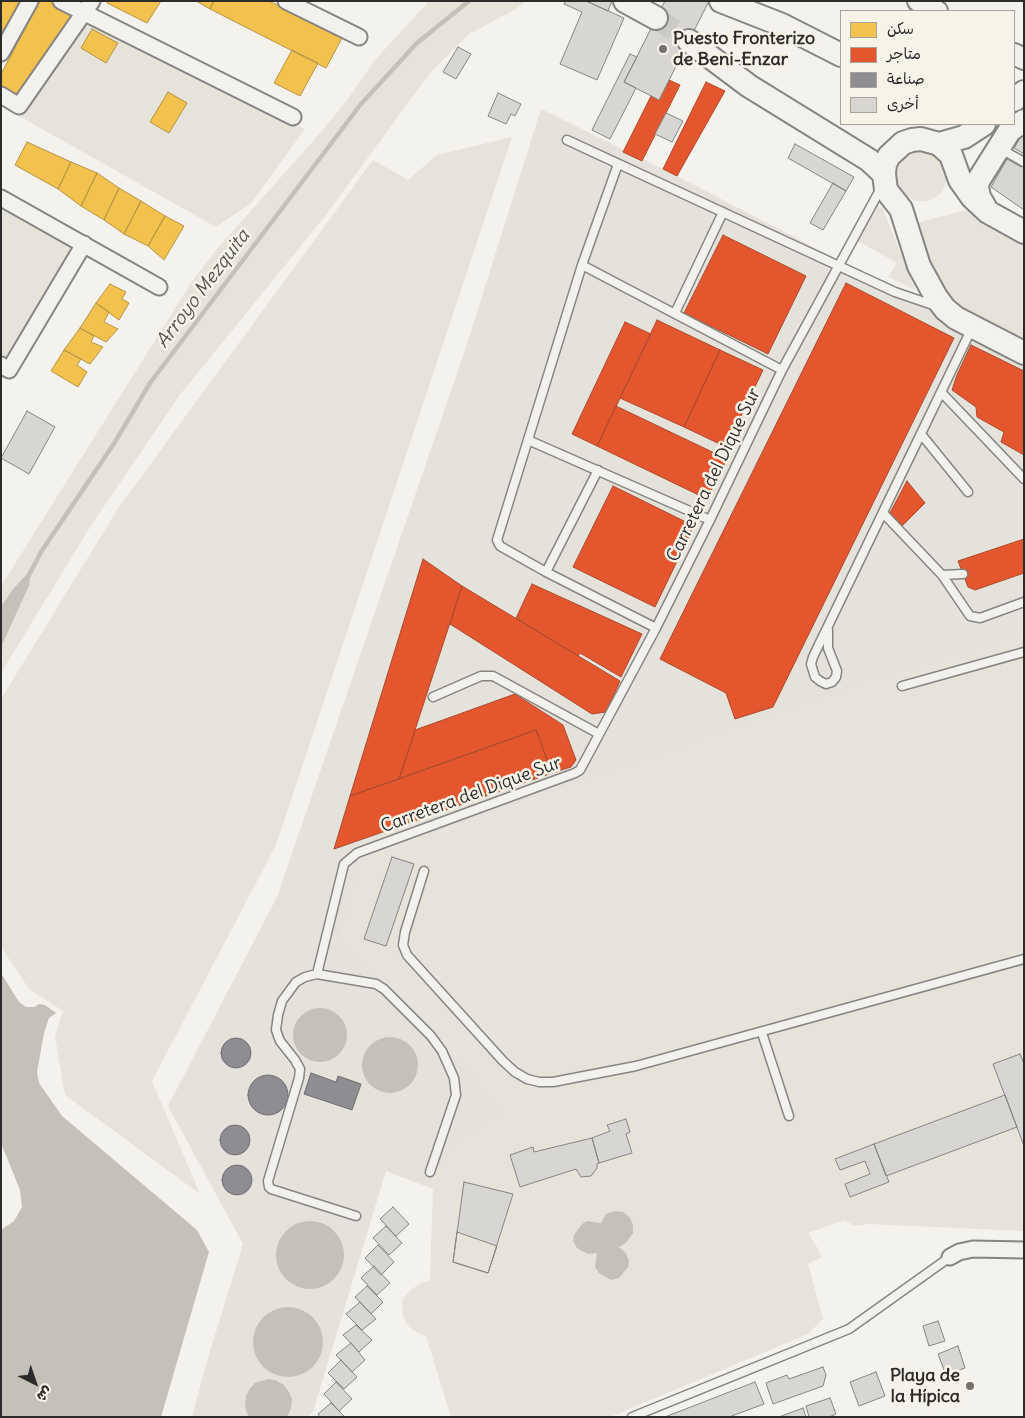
<!DOCTYPE html>
<html>
<head>
<meta charset="utf-8">
<style>
  body { margin:0 }
  #map { position:relative; width:1025px; height:1418px; overflow:hidden; background:#f4f2ec; font-family:Delius,"Playpen Sans Arabic",sans-serif }
  canvas { display:block }
  .frame { position:absolute; inset:0; border:2px solid #2b2b2b; pointer-events:none }
  .legend { position:absolute; left:840px; top:10px; width:175px; height:115px; box-sizing:border-box; background:#f7f3e8; border:1px solid #a5a39c; margin:0; padding:6px 9px; list-style:none; font-size:15px; color:#2b2b2b }
  .legend li { display:flex; align-items:center; gap:10px; height:25px }
  .legend b { width:25px; border:1px solid #a5a39c }
  .north { position:absolute; left:10px; top:1358px; width:50px; height:50px; -webkit-text-stroke:4px #f7f3e8; paint-order:stroke; rotate:139deg; font-size:14px; font-weight:700; line-height:20px; text-align:center; color:#2b2b2b }
  .north::after { content:''; display:block; margin:auto; width:18px; height:22px; background:#2b2b2b; clip-path:polygon(50% 0,100% 100%,50% 72%,0 100%) }
</style>
</head>
<body>
<div id="map">
<canvas width="1025" height="1418"></canvas>
<div class="frame"></div>
<ul class="legend">
<li><b style="height:14px;background:#f2c14e"></b>سكن</li>
<li><b style="height:14px;background:#e4572e"></b>متاجر</li>
<li><b style="height:14px;background:#8d8d92"></b>صناعة</li>
<li><b style="height:14px;background:#d7d6d2"></b>أخرى</li>
</ul>
<div class="north">ش</div>
</div>
<script>
const c = document.querySelector('canvas').getContext('2d');
c.lineJoin = 'round';
function paint(path, color) { c.fillStyle = color; c.fill(path, 'evenodd'); }
const poly = rows => new Path2D(rows.map(r => 'M' + r).join(''));
function strokePath(path, color, width, dash) { c.strokeStyle = color; c.lineWidth = width; c.lineCap = dash ? 'butt' : 'round'; c.setLineDash(dash || []); c.stroke(path); }
function write(font, color, halo, rows, align = 'center') {
  c.font = font + ' Delius,sans-serif'; c.lineWidth = 5; c.setLineDash([]); c.textBaseline = 'middle'; c.strokeStyle = halo; c.fillStyle = color; for (const [text, x, y, turn = 0] of rows) {
    c.save(); c.translate(x, y); c.rotate((+turn || 0) * Math.PI / 180); c.textAlign = isNaN(turn) ? turn : align; if (halo) c.strokeText(text, 0, 0); c.fillText(text, 0, 0); c.restore();
  }
}
paint(poly([
  [541,109,663,169,1024,356,1024,636,907,670,365,857,341,936,512,1114,484,1124,454,1144,435,1171,433,1189,386,1171,313,1412,307,1417,192,1417,207,1361,243,1244,168,1106,277,897,466,347]
]), '#e5e2db');
paint(poly([
  [429,1,526,1,516,9,469,34,430,73,325,216,179,396,92,524,1,673,1,647,29,586,1,607,1,586,193,280,217,249,321,132,348,99,374,61],
  [87,16,305,129,251,203,216,227,19,116],
  [512,137,276,845,152,1081,200,1194,65,1095,55,1037,63,1011,29,989,1,947,1,699,119,507,373,160,408,180,437,155],
  '897 176a25 25 0 1 1 50 0a25 25 0 1 1-50 0Z',
  [2,205,73,248,6,361,1,358],
  [877,205,883,209,915,290,888,277,897,263,858,241],
  [966,210,976,212,1024,238,1024,340,954,305,931,272,917,223],
  [1024,636,1024,1231,869,1224,855,1226,844,1220,808,1233,817,1247,822,1257,808,1264,823,1319,808,1334,610,1417,451,1417,426,1336,418,1333,409,1327,403,1317,402,1301,410,1290,422,1283,430,1281,433,1189,435,1171,443,1156,454,1144,467,1134,484,1124,512,1114,341,936,365,857,907,670]
]), '#e6e3da');
paint(poly([
  [31,570,29,586,1,647,1,607,13,589],
  [1,973,19,1002,26,1007,34,1007,39,1004,45,1005,56,1013,49,1018,44,1033,37,1072,39,1083,62,1116,197,1230,209,1252,161,1417,1,1417,1,1230,14,1221,22,1207,20,1190,1,1143],
  '293 1035a27 27 0 1 1 54 0a27 27 0 1 1-54 0Z',
  '362 1065a28 28 0 1 1 56 0a28 28 0 1 1-56 0Z',
  [614,1211,623,1212,630,1218,633,1225,633,1233,626,1243,619,1247,626,1253,629,1261,628,1267,619,1278,611,1280,599,1273,595,1267,597,1253,588,1254,582,1251,577,1248,573,1241,574,1235,582,1224,587,1221,601,1223,606,1214],
  '276 1255a34 34 0 1 1 68 0a34 34 0 1 1-68 0Z',
  '253 1342a35 35 0 1 1 70 0a35 35 0 1 1-70 0Z',
  [268,1379,275,1380,284,1385,289,1392,292,1399,291,1408,287,1417,249,1417,247,1413,245,1406,246,1396,250,1388,255,1383]
]), '#c4c1ba');
const homes = poly([
  [1,1,21,1,5,31,1,29,1,1],
  [40,1,55,1,76,14,15,99,1,91,1,74,40,1],
  [108,1,161,1,147,23,107,3,108,1],
  [196,1,214,1,210,9,196,1],
  [214,1,269,1,342,38,326,68,210,9,214,1],
  [92,29,118,43,106,63,81,48,92,29],
  [292,50,318,63,300,96,274,83,292,50],
  [168,92,187,103,169,133,150,122,168,92],
  [27,142,71,162,58,189,15,165,27,142],
  [71,162,97,173,81,206,58,189,71,162],
  [97,173,119,188,104,220,81,206,97,173],
  [119,188,141,201,124,234,104,220,119,188],
  [141,201,165,216,148,246,124,234,141,201],
  [165,216,184,226,164,260,148,246,165,216],
  [110,284,126,292,122,299,129,303,119,320,96,303,110,284],
  [96,303,109,312,104,322,118,329,106,342,80,328,96,303],
  [80,328,94,336,91,342,103,347,90,364,64,350,80,328],
  [64,350,81,359,77,365,87,372,78,387,51,371,64,350]
]);
paint(homes, '#f2c14e');
strokePath(homes, '#b69444', 1);
const shops = poly([
  [669,80,680,85,642,161,623,152,651,96,659,100,669,80],
  [706,82,725,91,677,176,663,169,706,82],
  [723,235,806,276,768,354,684,313,723,235],
  [846,283,954,338,773,707,735,719,726,693,660,659,846,283],
  [657,320,720,350,684,427,620,398,657,320],
  [625,322,651,334,597,446,572,434,625,322],
  [971,345,1024,371,1024,455,1001,442,1004,432,977,417,976,407,952,390,957,375,971,345],
  [720,350,763,370,726,447,684,427,720,350],
  [616,406,727,459,707,499,597,446,616,406],
  [907,481,925,503,902,526,890,513,907,481],
  [613,486,694,526,655,607,573,567,613,486],
  [1024,539,1024,573,975,590,968,587,958,561,1024,539],
  [423,559,462,586,399,779,350,796,423,559],
  [532,584,642,634,621,677,580,653,578,656,516,618,532,584],
  [462,586,620,681,606,712,592,714,450,624,462,586],
  [515,694,563,725,576,760,571,767,552,773,536,730,399,779,415,730,515,694],
  [536,730,552,773,334,849,350,796,536,730]
]);
paint(shops, '#e4572e');
strokePath(shops, '#ac4a2d', 1);
const industry = poly([
  '221 1053a15 15 0 1 1 30 0a15 15 0 1 1-30 0Z',
  [311,1073,336,1082,338,1076,361,1084,352,1110,304,1094,311,1073],
  '248 1095a20 20 0 1 1 40 0a20 20 0 1 1-40 0Z',
  '220 1140a15 15 0 1 1 30 0a15 15 0 1 1-30 0Z',
  '222 1180a15 15 0 1 1 30 0a15 15 0 1 1-30 0Z'
]);
paint(industry, '#8d8d92');
strokePath(industry, '#707073', 1);
strokePath(poly([
  [29,575,41,552,115,442,150,383,361,104,417,43,469,1]
]), '#c4c1ba', 4.5);
const building = poly([
  [565,1,586,1,624,18,597,80,560,64,582,12,564,4,565,1],
  [586,1,612,1,608,11,586,1],
  [665,1,709,1,659,100,624,82,665,1],
  [458,47,471,54,456,79,443,72,458,47],
  [630,54,637,57,624,82,636,88,610,139,592,130,630,54],
  [498,93,521,104,515,116,511,114,506,124,488,116,498,93],
  [666,113,683,121,672,142,655,134,666,113],
  [1024,131,1024,154,1014,148,1024,131],
  [795,144,854,177,846,191,788,158,795,144],
  [1007,159,1021,167,1022,165,1024,166,1024,210,991,187,1007,159],
  [833,183,846,191,823,230,810,223,833,183],
  [27,411,55,427,29,474,1,458,27,411],
  [392,857,414,864,386,946,364,939,392,857],
  [1020,1054,1024,1064,1024,1146,993,1064,1020,1054],
  [1005,1095,1017,1127,886,1176,874,1144,1005,1095],
  [626,1119,630,1132,626,1134,632,1153,599,1163,592,1138,610,1131,607,1125,626,1119],
  [592,1138,599,1163,597,1164,597,1168,591,1176,581,1177,576,1169,520,1187,510,1155,533,1147,534,1152,592,1138],
  [874,1144,889,1182,850,1197,845,1184,870,1174,865,1161,840,1170,835,1159,874,1144],
  [464,1182,513,1194,488,1273,453,1262,464,1182],
  [393,1207,409,1224,396,1236,380,1219,393,1207],
  [386,1226,402,1243,389,1255,373,1238,386,1226],
  [457,1232,497,1246,488,1273,453,1262,457,1232],
  [378,1245,394,1262,381,1275,365,1258,378,1245],
  [374,1266,390,1283,377,1295,361,1278,374,1266],
  [367,1286,383,1302,371,1314,355,1297,367,1286],
  [360,1302,376,1319,362,1330,346,1314,360,1302],
  [938,1321,945,1341,929,1346,923,1326,938,1321],
  [356,1325,372,1340,359,1352,343,1335,356,1325],
  [351,1343,365,1360,352,1372,336,1355,351,1343],
  [958,1346,965,1368,946,1375,938,1354,958,1346],
  [341,1360,357,1377,344,1389,328,1373,341,1360],
  [823,1367,826,1375,823,1386,773,1404,766,1383,787,1375,789,1379,823,1367],
  [876,1372,885,1396,859,1406,850,1382,876,1372],
  [336,1382,352,1399,339,1411,324,1394,336,1382],
  [755,1382,764,1404,729,1417,665,1417,755,1382],
  [830,1398,836,1414,829,1417,809,1417,806,1406,830,1398],
  [331,1403,345,1417,320,1417,318,1414,331,1403],
  [803,1408,806,1417,779,1417,803,1408]
]);
paint(building, '#d7d6d2');
strokePath(building, '#858582', 1);
strokePath(poly([
  [656,18,689,41]
]), '#cccac5', 22, [22, 11]);
const lane = poly([
  [567,140,895,292,936,306],
  [1001,149,1024,162],
  [618,164,582,265,497,540,500,546,546,572,656,628],
  [582,265,782,370],
  [675,313,723,212],
  [941,392,1024,479],
  [921,434,968,492],
  [528,440,710,520],
  [883,513,942,575,970,616,980,618,1024,602],
  [546,572,598,470],
  [942,575,963,574],
  [828,630,828,648,837,671,836,677,832,682,826,684,820,681,815,677,811,664,813,657,972,328],
  [902,686,1024,652],
  [433,697,481,676,493,676,599,734],
  [424,871,405,932,403,945,407,955,503,1061,515,1072,527,1079,539,1082,553,1082,636,1066,1024,959],
  [317,974,376,984,384,989,431,1036,442,1051,454,1078,456,1095,430,1172],
  [762,1033,789,1116],
  [356,1216,271,1189,269,1187,268,1181,299,1078,300,1069,295,1060,280,1041,276,1030,278,1015,282,1001,296,982,305,977,317,974,344,864,357,853,575,773,580,770,656,628,710,520,782,370,881,188],
  [632,1417,849,1329,950,1257]
]);
const street = poly([
  [61,1,293,117],
  [286,1,359,37],
  [1,53,30,1],
  [1,95,19,106,92,1],
  [1,198,159,287],
  [1,365,9,370,84,244],
  [950,1257,959,1252,973,1249,1024,1250]
]);
const secondary = poly([
  [918,1,937,11],
  [1014,54,1024,59]
]);
const primary = poly([
  [625,1,656,18],
  [721,1,782,25,841,55],
  [689,41,749,86,869,160,884,174],
  [1014,100,1024,92],
  [939,144,964,137,984,124],
  [986,209,979,197,977,187,978,181,1010,130,1024,121],
  [1024,232,988,212,972,197,960,180,951,155,939,144,921,139,912,140,903,143,889,156,885,164,884,174,886,190,901,209,919,266,936,297,945,309,956,318,1024,353]
]);
strokePath(lane, '#858582', 11);
strokePath(street, '#858582', 19);
strokePath(secondary, '#858582', 24);
strokePath(primary, '#858582', 26);
strokePath(lane, '#f2f1ed', 8);
strokePath(street, '#f2f1ed', 15);
strokePath(secondary, '#f2f1ed', 20);
strokePath(primary, '#f2f1ed', 22);
for (const [x, y, r, color] of [
  [663,49,5,"#71716f"],
  [970,1386,5,"#71716f"]
]) { const dot = new Path2D(); dot.arc(x, y, r, 0, 2 * Math.PI); c.fillStyle = color; c.fill(dot); strokePath(dot, '#f7f3e8', 2); }
write('bold 18px', '#2b2b2b', '#f7f3e8', [
  ["Puesto Fronterizo",673,39],
  ["de Beni-Enzar",673,60],
  ["Playa de",960,1376,"right"],
  ["la Hípica",960,1397,"right"]
], 'left');
write('18px', '#2b2b2b', '#f7f3e8', [
  ["Carretera del Dique Sur",714,475,-64],
  ["Carretera del Dique Sur",471,795,-20]
]);
write('italic 19px', '#53524f', '#f7f3e8', [
  ["Arroyo Mezquita",203,289,-53]
]);
</script>
</body>
</html>
